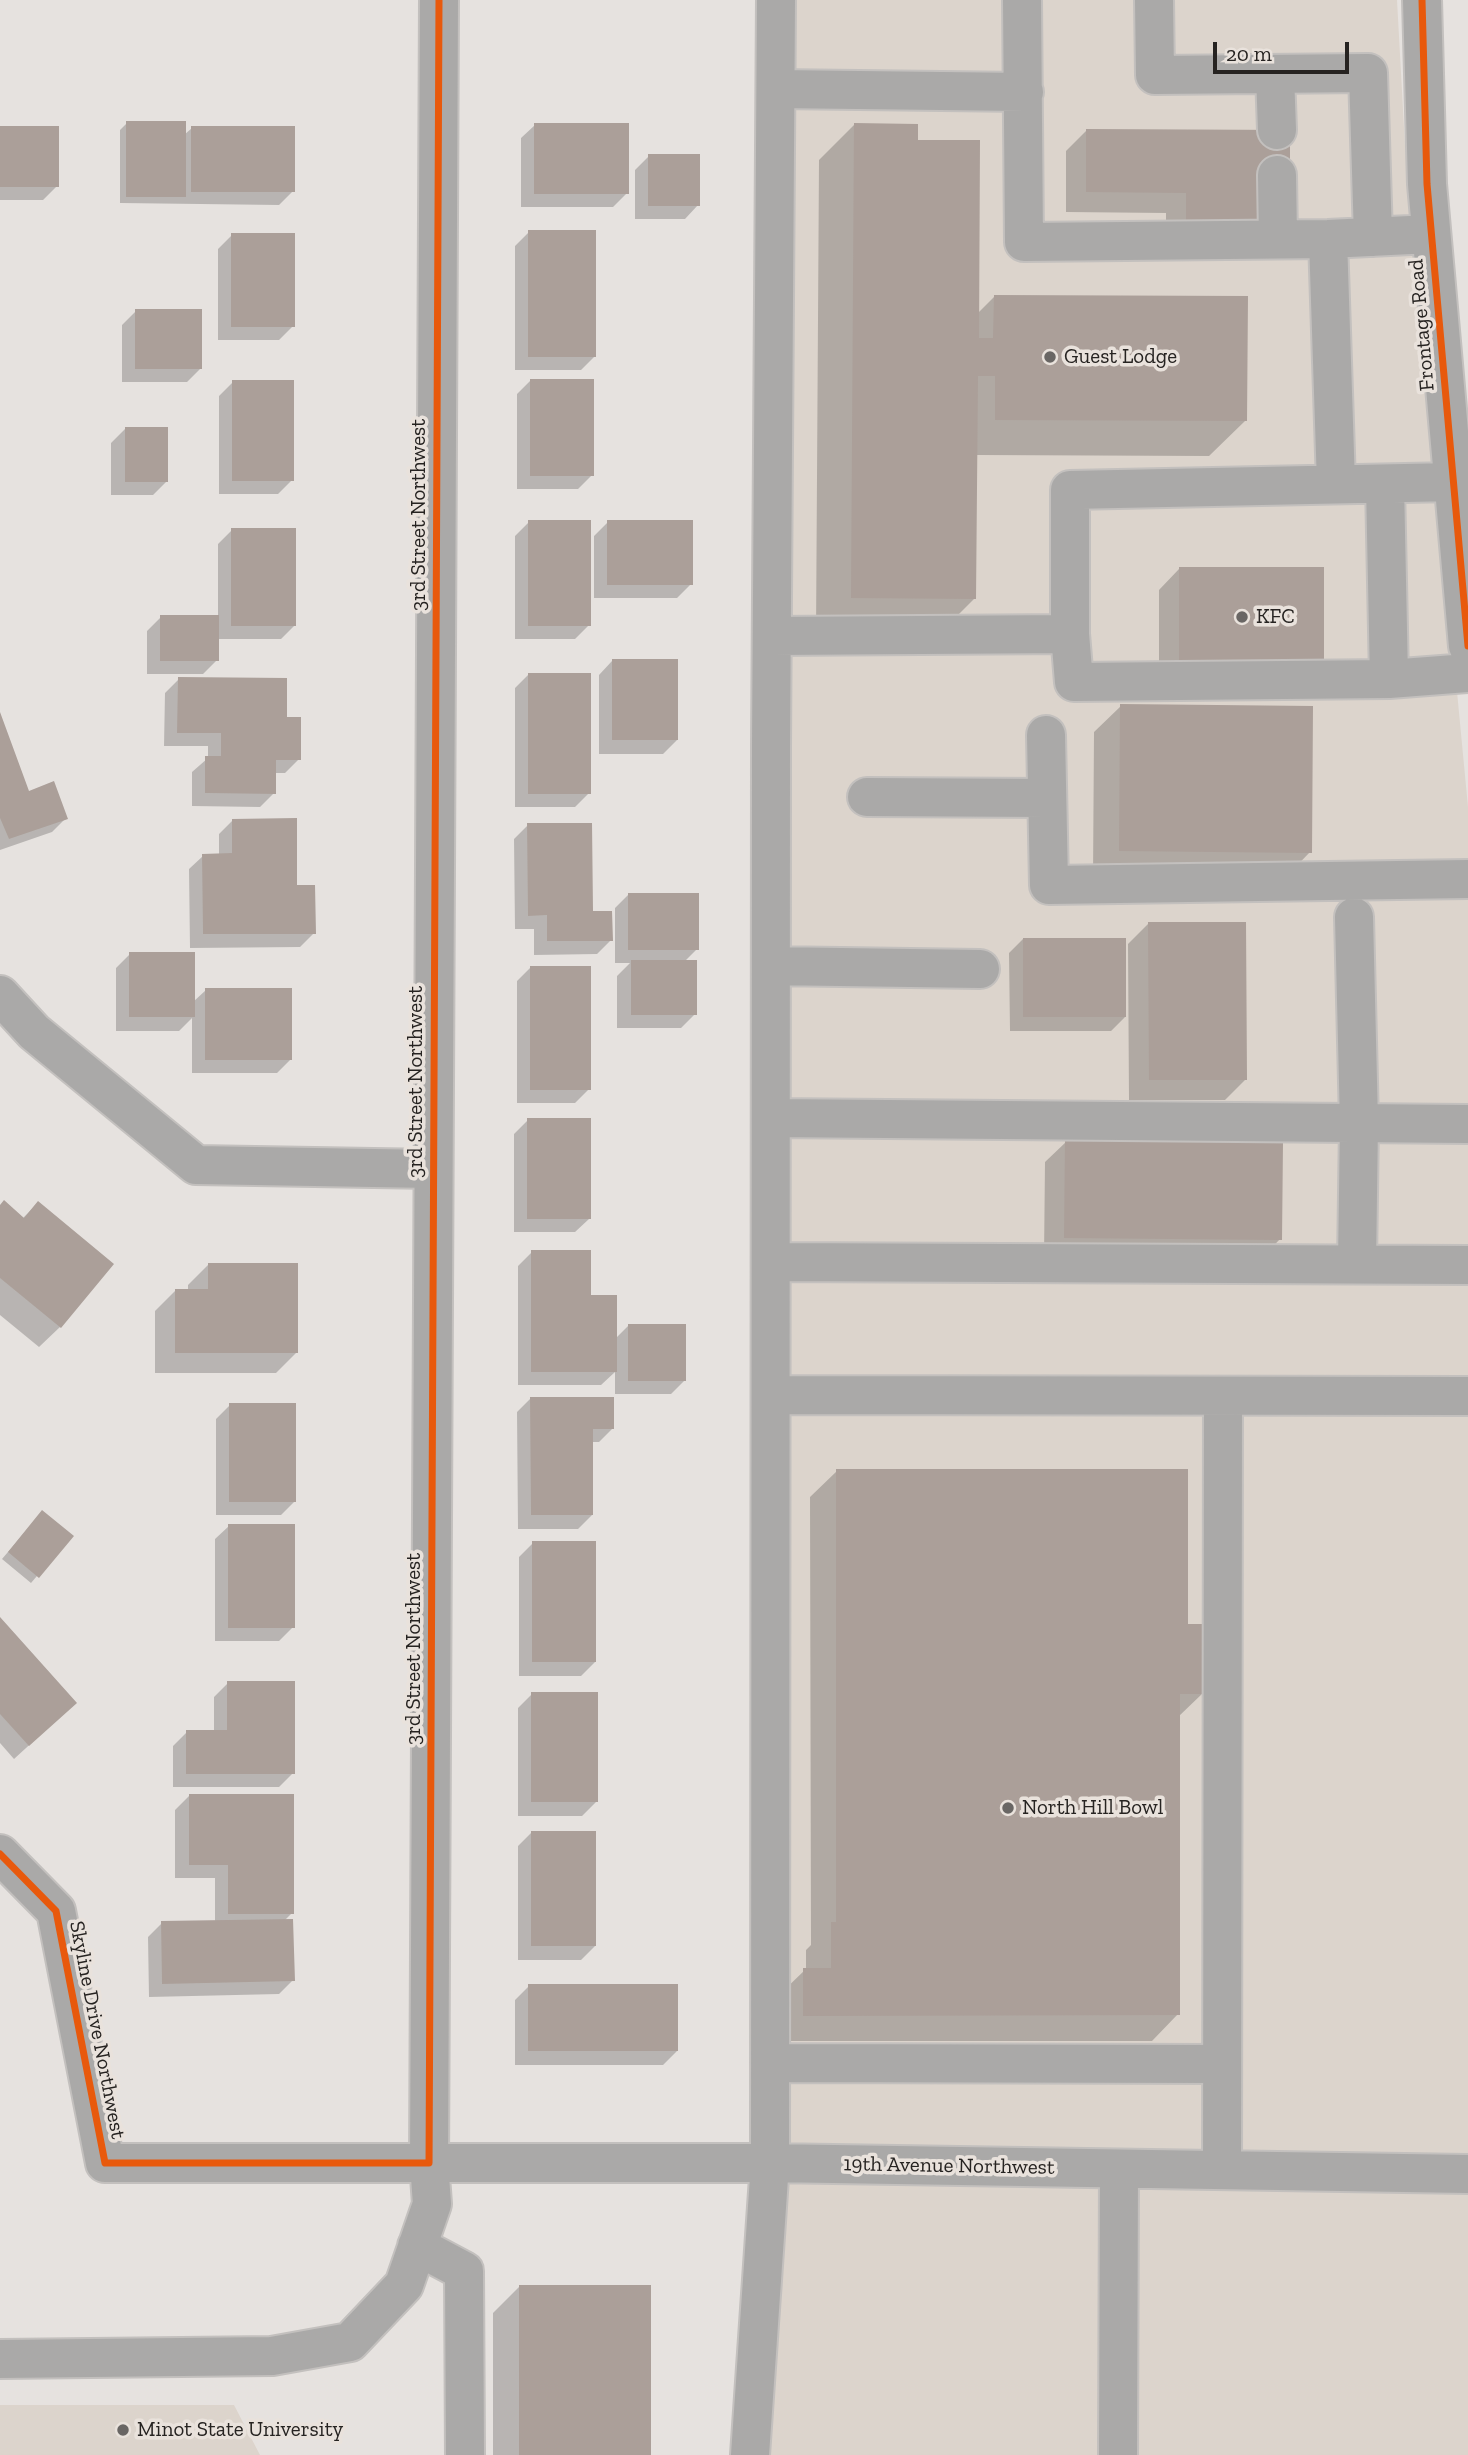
<!DOCTYPE html>
<html>
<head>
<meta charset="utf-8">
<style>
  body { margin:0 }
  #map { position:relative; width:1468px; height:2455px; overflow:hidden; background:#e6e2df; font-family:"Zilla Slab",serif }
  canvas { display:block }
  .scale { position:absolute; left:1213px; top:42px; width:136px; height:32px; box-sizing:border-box; border:4px solid #262321; border-top:0; padding-left:9px; font-size:21px; line-height:24px; white-space:nowrap; color:#262321; -webkit-text-stroke:5px #e9e2dc; paint-order:stroke }
</style>
</head>
<body>
<div id="map">
<canvas width="1468" height="2455"></canvas>
<div class="scale">20 m</div>
</div>
<script>
const c = document.querySelector('canvas').getContext('2d');
c.lineJoin = 'round';
function paint(path, color) { c.fillStyle = color; c.fill(path, 'evenodd'); }
const poly = rows => new Path2D(rows.map(r => 'M' + r).join(''));
function strokePath(path, color, width, dash) { c.strokeStyle = color; c.lineWidth = width; c.lineCap = dash ? 'butt' : 'round'; c.setLineDash(dash || []); c.stroke(path); }
function write(font, color, halo, rows, align = 'center') {
  c.font = font + ' "Zilla Slab",serif'; c.lineWidth = 7; c.setLineDash([]); c.textBaseline = 'middle'; c.strokeStyle = halo; c.fillStyle = color; for (const [text, x, y, turn = 0] of rows) {
    c.save(); c.translate(x, y); c.rotate((+turn || 0) * Math.PI / 180); c.textAlign = isNaN(turn) ? turn : align; if (halo) c.strokeText(text, 0, 0); c.fillText(text, 0, 0); c.restore();
  }
}
paint(poly([
  [777,0,1397,0,1405,146,1468,807,1468,2455,751,2455],
  [0,2405,234,2405,260,2455,0,2455]
]), '#dcd4cc');
paint(poly([
  [127,123,184,135,192,128,293,191,279,205,120,203,120,130],
  [535,125,627,193,613,207,521,207,521,138],
  [854,125,916,141,977,314,994,297,1245,421,1209,456,976,455,975,598,939,634,816,633,819,160],
  [0,128,57,186,43,200,0,200],
  [1086,131,1288,131,1166,244,1166,213,1066,212,1066,151],
  [649,156,698,205,685,219,635,219,635,170],
  [529,232,595,356,581,370,515,370,515,246],
  [232,235,293,326,279,340,218,340,218,249],
  [136,311,201,368,187,382,122,382,122,325],
  [531,380,592,475,578,489,517,489,517,394],
  [233,382,292,480,278,494,219,494,219,396],
  [125,429,167,481,153,495,111,495,111,443],
  [529,522,589,625,575,639,515,639,515,536],
  [608,522,691,584,677,598,594,598,594,536],
  [232,530,295,625,281,639,217,639,217,660,203,674,147,674,147,631,161,617,218,617,218,544],
  [1179,569,1301,695,1159,695,1159,590],
  [612,661,677,740,663,754,599,754,599,675],
  [529,674,589,793,575,807,515,807,515,688],
  [179,679,285,718,299,759,285,773,274,773,274,793,260,807,192,806,192,772,208,758,208,746,164,746,165,693],
  [1121,706,1310,852,1284,879,1093,877,1094,732],
  [0,716,27,794,66,818,52,832,0,850],
  [233,820,314,933,300,947,190,948,189,869,203,856,219,855,219,834],
  [528,825,611,940,597,954,534,955,534,929,515,929,514,839],
  [629,894,697,949,684,962,695,1014,681,1028,617,1028,617,976,630,963,615,963,615,908],
  [1149,923,1246,1079,1225,1100,1129,1100,1128,944],
  [1023,939,1125,1017,1111,1031,1010,1031,1009,953],
  [130,954,193,1002,206,990,291,1059,277,1073,192,1073,192,1018,179,1031,116,1031,116,968],
  [531,967,589,1089,575,1103,517,1103,517,981],
  [528,1120,589,1219,575,1232,514,1232,514,1134],
  [1066,1142,1280,1239,1260,1260,1044,1257,1045,1162],
  [38,1203,60,1327,39,1347,0,1315,0,1206,23,1218],
  [532,1252,589,1297,615,1339,629,1325,685,1380,671,1394,615,1394,615,1372,601,1385,518,1385,518,1266],
  [209,1264,296,1353,276,1373,155,1373,155,1311,176,1290,188,1290,188,1285],
  [531,1398,613,1428,599,1442,591,1442,592,1515,578,1529,518,1529,517,1412],
  [230,1405,295,1501,281,1515,216,1515,216,1419],
  [837,1471,1186,1626,1203,1693,1178,1717,1178,2014,1152,2041,778,2041,778,1996,806,1969,806,1950,811,1945,810,1497],
  [36,1519,71,1536,31,1583,2,1559],
  [229,1526,293,1627,279,1641,215,1641,215,1539],
  [533,1543,595,1662,581,1676,519,1676,519,1557],
  [0,1619,61,1716,14,1759,0,1743],
  [228,1683,293,1773,279,1787,173,1787,173,1746,187,1732,214,1732,214,1697],
  [532,1694,596,1802,582,1816,518,1816,518,1708],
  [189,1796,292,1913,284,1921,293,1980,279,1994,149,1997,148,1937,162,1923,215,1922,215,1878,175,1878,175,1810],
  [532,1832,595,1946,581,1960,518,1960,518,1846],
  [529,1986,677,2051,663,2065,515,2065,515,2000],
  [519,2287,650,2455,493,2455,493,2313]
]), '#0003');
paint(poly([
  [126,121,186,121,186,197,126,197],
  [534,123,629,123,629,194,534,194],
  [854,123,918,124,918,140,980,140,979,338,993,338,994,295,1248,296,1247,421,995,420,995,376,978,376,976,599,851,598],
  [0,126,59,126,59,187,0,187],
  [191,126,295,126,295,192,191,192],
  [1086,129,1290,130,1290,175,1268,224,1186,224,1186,193,1086,192],
  [648,154,700,154,700,206,648,206],
  [528,230,596,230,596,357,528,357],
  [231,233,295,233,295,327,231,327],
  [135,309,202,309,202,369,135,369],
  [530,379,594,379,594,476,530,476],
  [232,380,294,380,294,481,232,481],
  [125,427,168,427,168,482,125,482],
  [528,520,591,520,591,626,528,626],
  [607,520,693,520,693,585,607,585],
  [231,528,296,528,296,626,231,626],
  [1179,567,1324,567,1324,675,1179,675],
  [160,615,219,615,219,661,160,661],
  [612,659,678,659,678,740,612,740],
  [528,673,591,673,591,794,528,794],
  [178,677,287,678,287,717,301,717,301,760,276,760,276,794,205,793,205,756,221,756,221,733,177,733],
  [1120,704,1313,706,1312,853,1119,851],
  [0,712,29,791,54,781,68,819,9,839,0,818],
  [297,818,297,885,315,885,316,934,203,934,202,854,232,853,232,819],
  [527,823,592,823,593,911,612,911,613,941,547,941,547,915,528,916],
  [628,893,699,893,699,950,628,950],
  [1148,922,1246,922,1247,1080,1149,1080],
  [1023,938,1126,938,1126,1017,1023,1017],
  [129,952,195,952,195,1017,129,1017],
  [631,960,697,960,697,1015,631,1015],
  [530,966,591,966,591,1090,530,1090],
  [205,988,292,988,292,1060,205,1060],
  [527,1118,591,1118,591,1219,527,1219],
  [1065,1140,1283,1142,1282,1240,1064,1238],
  [4,1200,24,1218,38,1201,114,1264,61,1328,0,1278,0,1205],
  [531,1250,591,1250,591,1295,617,1295,617,1372,531,1372],
  [208,1263,298,1263,298,1353,175,1353,175,1289,208,1289],
  [628,1324,686,1324,686,1381,628,1381],
  [530,1397,614,1397,614,1429,593,1429,593,1515,531,1515],
  [229,1403,296,1403,296,1502,229,1502],
  [836,1469,1188,1469,1188,1624,1205,1624,1205,1694,1180,1694,1180,2015,803,2016,803,1968,831,1968,831,1922,836,1922],
  [42,1510,74,1536,39,1578,8,1552],
  [228,1524,295,1524,295,1628,228,1628],
  [532,1541,596,1541,596,1662,532,1662],
  [0,1617,77,1703,29,1746,0,1714],
  [227,1681,295,1681,295,1774,186,1774,186,1730,227,1730],
  [531,1692,598,1692,598,1802,531,1802],
  [189,1794,294,1794,294,1914,228,1914,228,1865,189,1865],
  [531,1831,596,1831,596,1946,531,1946],
  [293,1919,295,1981,162,1984,161,1921],
  [528,1984,678,1984,678,2051,528,2051],
  [519,2285,651,2285,651,2455,519,2455]
]), '#ab9f99');
const minor = poly([
  [1022,0,1024,242,1328,239,1431,234],
  [1154,0,1155,75,1368,73,1373,237],
  [1422,0,1427,184,1468,646],
  [1275,74,1277,130],
  [776,89,1024,92],
  [1277,175,1278,239],
  [1328,239,1336,484],
  [1385,484,1389,679],
  [1070,634,1074,682,1389,679,1468,673],
  [772,636,1070,634,1070,490,1453,482],
  [1046,735,1049,885,1468,879],
  [867,797,1047,798],
  [1354,917,1359,1123,1357,1264],
  [771,966,980,969],
  [0,995,34,1032,196,1165,433,1169],
  [771,1118,1468,1124],
  [771,1262,1468,1265],
  [771,1395,1468,1396],
  [0,1854,56,1911,105,2163,770,2163,1468,2174],
  [770,2063,1222,2064],
  [1222,2170,1223,1396],
  [417,2246,464,2271,465,2455],
  [0,2359,272,2356,350,2342,404,2285,432,2204,429,2163,439,0],
  [750,2455,770,2163,771,746,776,0],
  [1118,2455,1119,2169]
]);
strokePath(minor, '#c3c0be', 42);
strokePath(minor, '#aaa9a8', 38);
strokePath(poly([
  [1422,0,1427,184,1468,646],
  [0,1854,56,1911,105,2163,429,2163,439,0]
]), '#e8590c', 7);
for (const [x, y, r, color] of [
  [1050,357,7,"#696664"],
  [1242,617,7,"#696664"],
  [1008,1808,7,"#696664"],
  [123,2430,7,"#696664"]
]) { const dot = new Path2D(); dot.arc(x, y, r, 0, 2 * Math.PI); c.fillStyle = color; c.fill(dot); strokePath(dot, '#e9e2dc', 2.5); }
write('21px', '#262321', '#e9e2dc', [
  ["Frontage Road",1422,325,-95],
  ["3rd Street Northwest",419,515,-90],
  ["3rd Street Northwest",416,1082,-90],
  ["3rd Street Northwest",414,1649,-90],
  ["Skyline Drive Northwest",97,2030,79],
  ["19th Avenue Northwest",949,2166,1]
]);
write('21px', '#262321', '#e9e2dc', [
  ["Guest Lodge",1064,357],
  ["KFC",1256,617],
  ["North Hill Bowl",1022,1808],
  ["Minot State University",137,2430]
], 'left');
</script>
</body>
</html>
